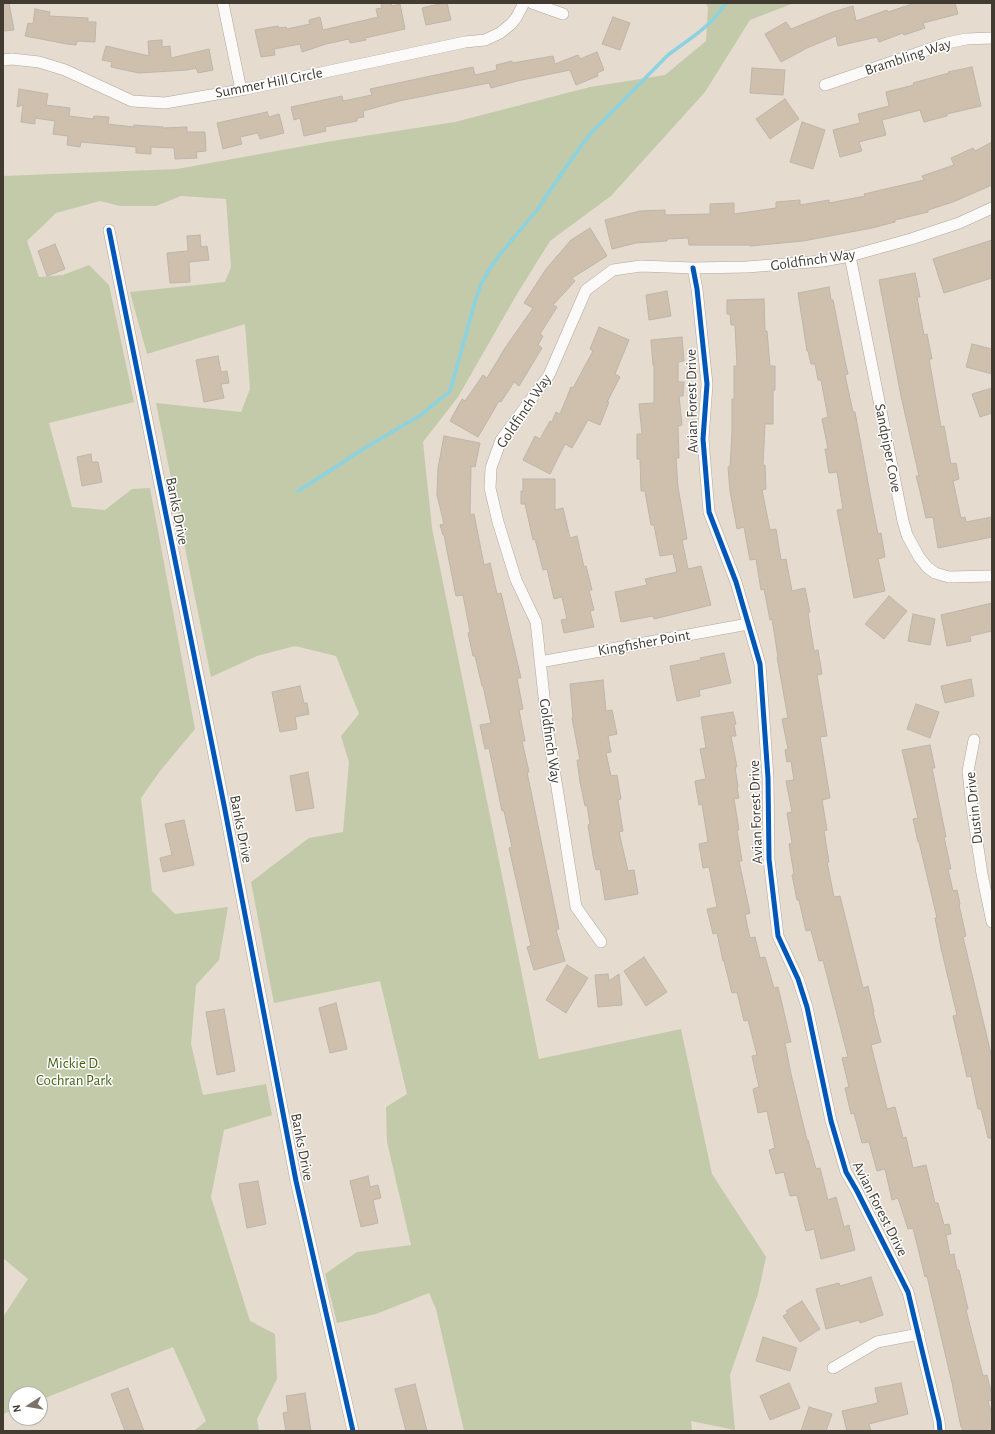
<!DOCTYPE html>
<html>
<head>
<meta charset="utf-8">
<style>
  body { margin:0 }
  #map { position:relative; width:995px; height:1434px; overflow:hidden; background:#e5dbcf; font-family:"Alegreya Sans",sans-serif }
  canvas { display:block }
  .frame { position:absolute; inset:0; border:4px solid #423b32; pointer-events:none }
  .north { position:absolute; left:8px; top:1386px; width:40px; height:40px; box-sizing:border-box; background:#fff; border:1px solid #b3b1ad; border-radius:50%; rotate:258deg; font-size:11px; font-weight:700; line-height:16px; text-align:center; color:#423b32 }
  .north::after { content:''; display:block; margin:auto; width:14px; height:18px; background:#7b7369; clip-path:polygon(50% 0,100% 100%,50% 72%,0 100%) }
</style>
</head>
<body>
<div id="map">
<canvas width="995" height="1434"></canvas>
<div class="frame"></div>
<div class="north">N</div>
</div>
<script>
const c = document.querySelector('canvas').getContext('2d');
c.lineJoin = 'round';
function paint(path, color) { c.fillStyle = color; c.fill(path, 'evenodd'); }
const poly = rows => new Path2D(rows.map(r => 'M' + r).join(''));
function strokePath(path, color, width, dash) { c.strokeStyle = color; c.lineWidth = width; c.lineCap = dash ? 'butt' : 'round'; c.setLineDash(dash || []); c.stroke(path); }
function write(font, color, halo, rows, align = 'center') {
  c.font = font + ' "Alegreya Sans",sans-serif'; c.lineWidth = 3; c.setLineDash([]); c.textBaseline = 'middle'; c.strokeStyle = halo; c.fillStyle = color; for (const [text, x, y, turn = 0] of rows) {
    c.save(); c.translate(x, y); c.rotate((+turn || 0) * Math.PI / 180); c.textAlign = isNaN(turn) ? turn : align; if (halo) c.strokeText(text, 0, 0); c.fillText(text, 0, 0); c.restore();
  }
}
paint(poly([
  [705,3,794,3,750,20,705,92,611,196,550,241,517,294,458,397,423,442,432,528,539,1059,681,1029,712,1174,766,1257,758,1294,730,1375,735,1430,691,1421,692,1431,464,1431,436,1309,429,1293,376,1314,337,1323,325,1274,357,1252,411,1245,387,1142,386,1107,407,1094,380,981,274,1003,251,882,309,838,343,832,349,762,341,736,359,714,336,656,295,646,257,656,211,677,156,403,241,412,250,389,245,324,147,354,130,292,225,282,231,267,226,199,181,196,156,206,120,206,100,201,56,213,27,241,39,277,63,275,89,265,109,285,134,402,49,423,72,507,105,510,132,489,150,488,195,729,160,771,141,798,152,891,175,914,228,907,219,960,196,985,191,1044,203,1095,266,1084,272,1115,224,1130,211,1197,250,1321,275,1334,277,1379,257,1419,259,1431,194,1431,206,1421,173,1347,40,1400,40,1394,16,1394,16,1409,3,1414,3,1317,28,1279,3,1258,3,176,177,169,332,141,455,122,590,87,665,75,706,41,708,7]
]), '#c2caaa');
strokePath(poly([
  [298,491,373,443,421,415,450,391,475,302,481,284,490,268,501,253,537,210,568,164,590,134,668,55,698,33,712,21,726,3]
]), '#8bd3e0', 3.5);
const building = poly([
  [3,3,9,3,14,30,3,31,3,3],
  [381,3,391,3,392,6,400,4,405,29,365,38,366,40,350,43,349,39,326,44,302,52,300,44,274,49,275,55,261,57,255,30,278,26,279,28,286,27,287,29,310,24,309,20,320,17,323,30,378,17,376,9,382,8,381,3],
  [443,3,447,3,451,20,426,25,422,8,443,3],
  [915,3,955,3,958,14,923,23,925,28,904,35,903,33,879,42,877,37,838,46,836,36,807,48,781,62,765,34,786,22,791,29,833,12,853,6,856,21,887,10,888,12,915,3],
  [35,9,50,12,49,16,88,18,88,22,96,22,95,42,77,41,76,45,67,44,25,36,28,23,33,24,35,9],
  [613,17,630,23,620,50,602,44,613,17],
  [162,40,162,47,170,46,171,58,209,49,213,70,198,73,196,68,187,70,139,73,111,67,112,62,102,60,106,46,149,56,148,41,162,40],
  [597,52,604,70,597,73,598,76,576,85,570,70,517,81,491,88,489,83,399,101,363,111,364,117,357,118,357,121,325,127,326,131,304,136,300,118,294,120,291,107,342,96,343,101,372,95,370,89,473,67,475,75,497,70,496,65,512,61,512,63,553,56,555,64,578,55,580,59,597,52],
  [972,67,981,106,947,114,947,116,924,122,920,110,882,120,886,135,859,142,862,151,840,157,833,130,860,123,858,114,889,106,886,92,914,85,913,83,949,73,948,72,972,67],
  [752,68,785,70,783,95,750,93,752,68],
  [19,89,48,94,46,105,70,108,69,116,93,119,94,116,109,117,108,124,134,127,134,125,163,127,163,128,187,127,187,132,205,132,206,151,196,152,197,158,175,159,174,148,151,147,151,154,136,153,136,147,81,142,80,147,67,145,68,136,53,134,55,121,35,118,35,124,21,122,23,105,17,107,19,89],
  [785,99,799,119,770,139,756,119,785,99],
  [267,112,269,117,279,114,284,133,260,139,258,133,240,137,242,144,223,149,217,123,267,112],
  [802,122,825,130,813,169,790,162,802,122],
  [992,142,992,185,953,202,928,210,928,212,895,220,895,222,872,228,803,241,750,246,750,245,689,245,688,238,667,239,667,241,636,243,612,249,605,220,640,211,665,210,665,215,710,214,710,204,734,203,734,214,776,208,776,202,800,200,800,205,829,200,829,203,865,196,864,194,924,180,922,176,954,165,951,158,973,148,975,151,992,142],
  [590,228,607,256,572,278,575,281,553,305,557,307,540,334,543,336,538,345,542,348,519,386,514,382,501,402,499,401,478,437,450,421,462,399,465,401,483,375,487,378,505,348,533,308,524,303,546,269,571,240,590,228],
  [200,235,201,247,207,246,209,260,189,262,190,282,170,283,167,253,188,251,187,236,200,235],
  [992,240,992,278,944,293,933,259,992,240],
  [55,244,65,269,47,276,38,251,55,244],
  [915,273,920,297,917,297,924,335,927,334,932,359,929,359,941,427,944,426,951,464,956,463,959,479,953,481,961,518,965,517,966,522,992,517,992,537,938,548,933,517,926,518,919,487,916,476,919,476,901,396,879,280,915,273],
  [829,287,831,300,833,300,845,361,848,374,845,375,853,412,855,412,872,504,878,534,881,533,885,557,878,559,885,591,854,598,837,510,843,509,837,472,829,473,825,449,828,449,822,419,828,417,821,380,818,380,815,364,811,364,808,351,807,351,798,293,829,287],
  [667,291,671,316,649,320,646,295,667,291],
  [764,299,765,331,767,331,770,366,775,366,775,390,773,390,773,424,765,424,763,465,765,465,766,489,762,490,770,530,776,529,781,560,786,559,792,591,805,588,810,612,808,613,814,651,818,650,822,674,817,675,827,736,820,737,830,798,822,800,827,830,824,831,829,862,827,862,834,897,840,896,863,988,868,986,874,1012,873,1012,881,1042,871,1045,887,1109,895,1107,903,1138,906,1137,913,1168,926,1165,935,1203,938,1203,944,1225,949,1224,951,1234,946,1235,950,1255,954,1254,957,1270,959,1270,968,1309,966,1310,975,1345,983,1376,987,1375,992,1396,992,1400,988,1401,992,1415,992,1431,963,1431,962,1427,961,1427,952,1383,927,1276,925,1277,913,1228,908,1229,898,1198,892,1200,885,1169,877,1171,869,1142,862,1143,854,1113,851,1114,845,1088,849,1087,842,1058,848,1057,823,960,819,961,811,930,806,931,799,900,797,900,792,875,794,874,789,844,792,843,787,813,792,812,786,781,794,780,791,761,787,762,785,750,788,749,782,719,788,718,777,657,778,657,772,619,770,620,764,589,761,590,756,559,750,560,744,527,737,529,730,491,728,467,730,467,732,432,732,399,734,399,734,366,737,366,735,325,731,325,730,314,727,314,727,300,764,299],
  [599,327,629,340,615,374,620,377,607,402,609,402,600,425,588,420,572,448,565,444,550,474,523,460,535,436,540,439,550,421,552,422,556,412,560,414,571,387,573,388,593,351,590,349,599,327],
  [682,337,684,361,678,362,678,382,684,382,683,396,679,396,682,425,678,426,679,458,676,458,678,487,687,539,682,540,688,569,701,566,711,605,654,619,653,616,621,622,615,592,647,585,645,579,677,572,673,554,660,556,654,525,651,525,645,491,641,491,640,459,637,459,637,434,642,434,639,404,654,403,654,365,653,365,651,340,682,337],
  [972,344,992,349,992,374,966,367,972,344],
  [218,356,221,372,227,371,229,383,221,384,224,398,204,402,196,360,218,356],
  [992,388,992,413,980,417,972,394,992,388],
  [444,436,480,443,475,467,471,466,470,515,474,514,484,565,490,563,497,594,501,593,521,678,517,678,523,709,519,710,525,741,522,741,529,772,527,772,559,929,556,930,565,961,534,970,527,947,531,946,509,848,512,847,504,811,502,811,489,748,485,749,480,725,491,723,483,686,482,686,475,656,473,656,468,633,470,632,463,595,456,596,444,535,443,535,440,525,444,524,437,495,438,468,444,436],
  [91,454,92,462,98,462,102,482,82,486,77,457,91,454],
  [523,479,555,479,555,510,563,508,570,538,577,536,584,567,586,566,592,590,589,590,594,610,590,611,594,627,564,633,561,620,567,619,562,597,554,599,547,569,543,570,535,539,533,540,525,504,521,504,521,491,523,491,523,479],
  [889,596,907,611,884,639,865,624,889,596],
  [992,603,992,631,970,636,971,641,947,646,941,615,992,603],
  [913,614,935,619,930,645,908,641,913,614],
  [724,653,731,683,699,690,700,696,677,701,670,666,701,660,700,658,724,653],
  [971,679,974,696,945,703,941,686,971,679],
  [603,680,606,711,612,710,617,734,608,736,611,752,606,753,611,776,617,775,621,799,618,800,623,831,619,832,628,871,634,870,638,894,605,900,600,869,596,870,593,856,588,825,590,824,587,805,585,806,580,782,577,760,580,760,572,718,573,717,570,684,603,680],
  [300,686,304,703,307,703,309,714,295,717,297,729,280,732,272,692,300,686],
  [916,704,939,712,930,738,907,729,916,704],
  [733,712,736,724,734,725,736,736,731,736,737,767,735,767,738,787,737,788,739,798,734,799,739,830,737,830,742,861,739,861,750,913,745,915,750,938,755,937,760,958,765,957,774,988,778,987,791,1042,785,1043,791,1074,807,1140,808,1140,816,1169,820,1168,828,1200,836,1197,844,1227,849,1225,855,1250,821,1259,814,1229,806,1231,797,1195,790,1196,784,1172,776,1174,769,1150,775,1148,767,1111,758,1113,753,1089,759,1087,752,1056,757,1055,748,1020,744,1021,737,992,732,993,724,961,723,961,717,933,713,934,707,909,717,907,709,867,703,868,699,844,708,842,702,804,699,805,695,781,706,779,700,749,706,748,701,717,733,712],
  [930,745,935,768,932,768,946,837,944,837,951,869,948,869,953,891,957,890,960,904,959,905,966,936,963,937,992,1058,992,1138,988,1138,981,1109,978,1109,971,1076,967,1077,959,1042,953,1016,957,1015,941,948,935,918,937,918,919,842,918,842,913,819,918,818,902,750,930,745],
  [308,772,314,808,296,811,290,776,308,772],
  [184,820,194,865,163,872,160,858,172,855,165,824,184,820],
  [644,957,667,992,646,1006,624,971,644,957],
  [567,965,588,978,566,1013,546,1000,567,965],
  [608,974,609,981,619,974,622,1005,598,1007,595,975,608,974],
  [336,1003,347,1049,330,1053,319,1008,336,1003],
  [224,1009,235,1071,217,1075,206,1012,224,1009],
  [368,1176,370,1187,378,1185,381,1198,373,1200,378,1223,361,1227,350,1181,368,1176],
  [258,1181,266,1224,247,1228,239,1184,258,1181],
  [871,1277,883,1315,860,1323,859,1320,826,1329,816,1289,839,1283,840,1286,871,1277],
  [802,1301,820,1329,800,1342,783,1316,788,1313,786,1311,802,1301],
  [763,1337,797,1348,790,1371,756,1361,763,1337],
  [789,1383,800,1408,770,1420,760,1396,789,1383],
  [901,1383,908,1414,869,1424,871,1431,847,1431,842,1411,878,1403,875,1388,901,1383],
  [415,1384,427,1431,406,1431,395,1389,415,1384],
  [128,1388,144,1431,125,1431,111,1394,128,1388],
  [305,1393,311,1431,286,1431,283,1413,288,1412,286,1396,305,1393],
  [809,1407,832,1414,826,1431,801,1431,809,1407]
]);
paint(building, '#cec0ad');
strokePath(building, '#bdb5ab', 1);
const street = poly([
  [223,3,241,90],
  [532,3,563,14],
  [3,60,12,59,39,62,65,70,132,101,165,103,246,89,465,42,485,40,500,33,511,24,516,18,524,3],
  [825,85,947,43,966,39,992,38],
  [109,230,224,805,296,1181,353,1431],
  [850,256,903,521,907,535,919,557,927,567,935,573,949,577,992,576],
  [693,268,697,289,707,384,703,439,709,512,736,582,760,664,768,778,769,859,778,936,798,979,807,1007,831,1121,846,1172,857,1191,908,1292,939,1421,940,1431],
  [540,662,748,624],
  [974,740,968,771,972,808,982,874,992,922],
  [601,942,576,907,547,725,536,622,516,580,498,522,490,488,491,468,501,440,549,375,586,290,613,270,641,266,693,268,747,267,823,261,850,256,911,239,959,223,992,208],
  [833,1368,877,1342,919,1334]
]);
strokePath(street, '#afa79e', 12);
strokePath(street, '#fbfaf8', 11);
strokePath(poly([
  [109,230,224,805,296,1181,353,1431],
  [693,268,697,289,707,384,703,439,709,512,736,582,760,664,768,778,769,859,778,936,798,979,807,1007,831,1121,846,1172,857,1191,908,1292,939,1421,940,1431]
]), '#0057b8', 5);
write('15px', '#423b32', '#fff', [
  ["Brambling Way",908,57,-18],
  ["Summer Hill Circle",269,83,-11],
  ["Goldfinch Way",813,260,-8],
  ["Avian Forest Drive",692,401,-91],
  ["Goldfinch Way",524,411,-56],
  ["Sandpiper Cove",888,448,79],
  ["Banks Drive",177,511,79],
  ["Kingfisher Point",644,643,-10],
  ["Goldfinch Way",550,741,82],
  ["Dustin Drive",974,808,-96],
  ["Avian Forest Drive",756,812,-92],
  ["Banks Drive",241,829,79],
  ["Banks Drive",302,1147,79],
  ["Avian Forest Drive",880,1209,63]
]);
write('15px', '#446116', '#fff', [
  ["Mickie D.",74,1063],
  ["Cochran Park",74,1080]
]);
</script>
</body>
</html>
